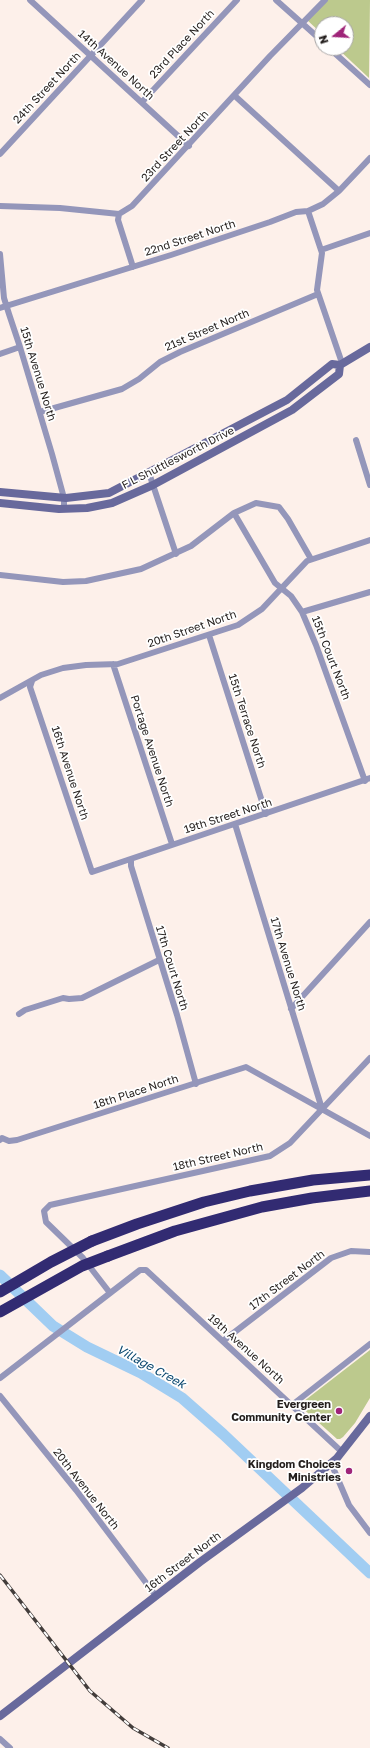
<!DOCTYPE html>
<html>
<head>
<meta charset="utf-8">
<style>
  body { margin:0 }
  #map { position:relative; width:370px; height:1748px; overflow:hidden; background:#fdf0ea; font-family:"Golos Text",sans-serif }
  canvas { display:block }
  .north { position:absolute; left:314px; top:16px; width:40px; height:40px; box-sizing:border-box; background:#fff; border:1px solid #a7a5a4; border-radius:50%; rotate:252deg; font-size:11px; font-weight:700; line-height:16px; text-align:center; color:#231e1c }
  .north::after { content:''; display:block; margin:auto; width:14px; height:18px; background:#9f2479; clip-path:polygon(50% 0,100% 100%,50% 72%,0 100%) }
</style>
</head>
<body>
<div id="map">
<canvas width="370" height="1748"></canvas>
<div class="north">N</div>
</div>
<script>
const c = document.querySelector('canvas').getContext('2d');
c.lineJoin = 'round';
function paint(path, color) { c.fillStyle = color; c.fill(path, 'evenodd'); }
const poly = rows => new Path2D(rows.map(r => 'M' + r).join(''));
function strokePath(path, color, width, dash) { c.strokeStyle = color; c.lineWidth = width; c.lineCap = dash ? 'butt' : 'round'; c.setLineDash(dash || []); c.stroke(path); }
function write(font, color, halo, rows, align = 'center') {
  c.font = font + ' "Golos Text",sans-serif'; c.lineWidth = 3.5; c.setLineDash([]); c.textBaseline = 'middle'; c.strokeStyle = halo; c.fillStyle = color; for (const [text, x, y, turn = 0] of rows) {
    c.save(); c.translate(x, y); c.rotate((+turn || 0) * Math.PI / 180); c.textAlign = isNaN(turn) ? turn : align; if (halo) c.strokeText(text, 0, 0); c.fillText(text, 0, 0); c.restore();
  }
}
paint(poly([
  [325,0,370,0,369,78,337,48,346,48,346,24,322,24,322,34,306,19],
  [370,1350,370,1398,355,1423,343,1437,340,1439,337,1439,299,1405]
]), '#bcc98d');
strokePath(poly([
  [0,1275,53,1326,87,1347,141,1373,182,1398,223,1434,370,1573]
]), '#a1cdf2', 11);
strokePath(poly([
  [30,0,189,146],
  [276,0,322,41],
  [329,48,370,85],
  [235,96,339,191],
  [142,102,237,0],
  [0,154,142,0],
  [0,206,60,208,119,214,132,206,270,56,325,0],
  [308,211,322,253,317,290,342,363],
  [119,214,118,220,133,267],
  [321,250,370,233],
  [0,254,4,298,9,314,20,347,52,454,64,498,64,509],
  [0,308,171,255,270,222,296,212,308,211,323,204,339,191,370,158],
  [0,354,20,347],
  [40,412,122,389,139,379,160,362,180,352,318,294],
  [356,440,370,485],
  [149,473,176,554],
  [234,513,275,583,291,596,302,612,316,645,365,781],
  [0,575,63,582,86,581,141,569,191,546,234,513,256,503,279,507,288,519,311,559],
  [302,612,370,592],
  [209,635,266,814],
  [113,664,172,844],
  [32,681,30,687,92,872,370,778],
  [0,698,41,675,63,668,86,665,118,664,238,625,262,609,307,561,370,540],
  [235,824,322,1109],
  [131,859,131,866,177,1015,196,1084],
  [291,1009,370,922],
  [19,1014,25,1010,63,998,69,999,82,998,159,960],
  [0,1140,2,1138,9,1141,17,1140,246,1067,370,1136],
  [110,1293,83,1258,46,1222,44,1211,50,1205,270,1156,290,1143,370,1058],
  [223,1341,331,1258,351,1251,370,1252],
  [0,1378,140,1270,146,1270,342,1452],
  [0,1396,76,1490,156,1596],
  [292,1405,370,1344],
  [331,1463,349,1505,370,1533],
  [0,1739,10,1748]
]), '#9496ba', 6);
strokePath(poly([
  [0,492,66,498,109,493,287,400,332,364,340,365,370,347],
  [0,503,59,509,87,508,112,503,153,485,292,410,339,374,340,365],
  [0,1716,200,1562,302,1488,337,1458,370,1416]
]), '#68699c', 8);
strokePath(poly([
  [92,1241,137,1224,204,1202,250,1191,313,1180,370,1175],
  [108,1256,175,1231,262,1207,312,1198,370,1191]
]), '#322b72', 11);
const rail = poly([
  [0,1575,90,1691,133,1728,168,1748]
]);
strokePath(rail, '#433d3b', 3.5);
strokePath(rail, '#fff', 2, [6]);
strokePath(poly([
  [0,1292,51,1262,92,1241],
  [0,1312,82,1266,108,1256]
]), '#322b72', 11);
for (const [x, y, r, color] of [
  [339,1411,4,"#9f2479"],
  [349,1471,4,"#9f2479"]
]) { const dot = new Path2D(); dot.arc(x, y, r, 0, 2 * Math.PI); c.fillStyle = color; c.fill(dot); strokePath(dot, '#fff', 1.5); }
write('11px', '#231e1c', '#fff', [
  ["23rd Place North",182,44,-47],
  ["14th Avenue North",116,65,42],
  ["24th Street North",47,88,-47],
  ["23rd Street North",175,146,-47],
  ["22nd Street North",190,238,-18],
  ["21st Street North",207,330,-23],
  ["15th Avenue North",38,374,73],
  ["F L Shuttlesworth Drive",178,458,-27],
  ["20th Street North",192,629,-19],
  ["15th Court North",331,658,69],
  ["15th Terrace North",247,721,72],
  ["Portage Avenue North",152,751,72],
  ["16th Avenue North",70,773,72],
  ["19th Street North",228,816,-18],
  ["17th Avenue North",288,964,73],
  ["17th Court North",172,968,73],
  ["18th Place North",136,1092,-18],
  ["18th Street North",218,1157,-13],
  ["17th Street North",287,1280,-37],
  ["19th Avenue North",246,1349,42],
  ["20th Avenue North",86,1489,52],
  ["16th Street North",183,1562,-37]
]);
write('bold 11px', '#231e1c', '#fff', [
  ["Evergreen",331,1405],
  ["Community Center",331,1418],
  ["Kingdom Choices",341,1465],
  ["Ministries",341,1478]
], 'right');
write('italic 12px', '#0a476e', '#fff', [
  ["Village Creek",151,1367,29]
]);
</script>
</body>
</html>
